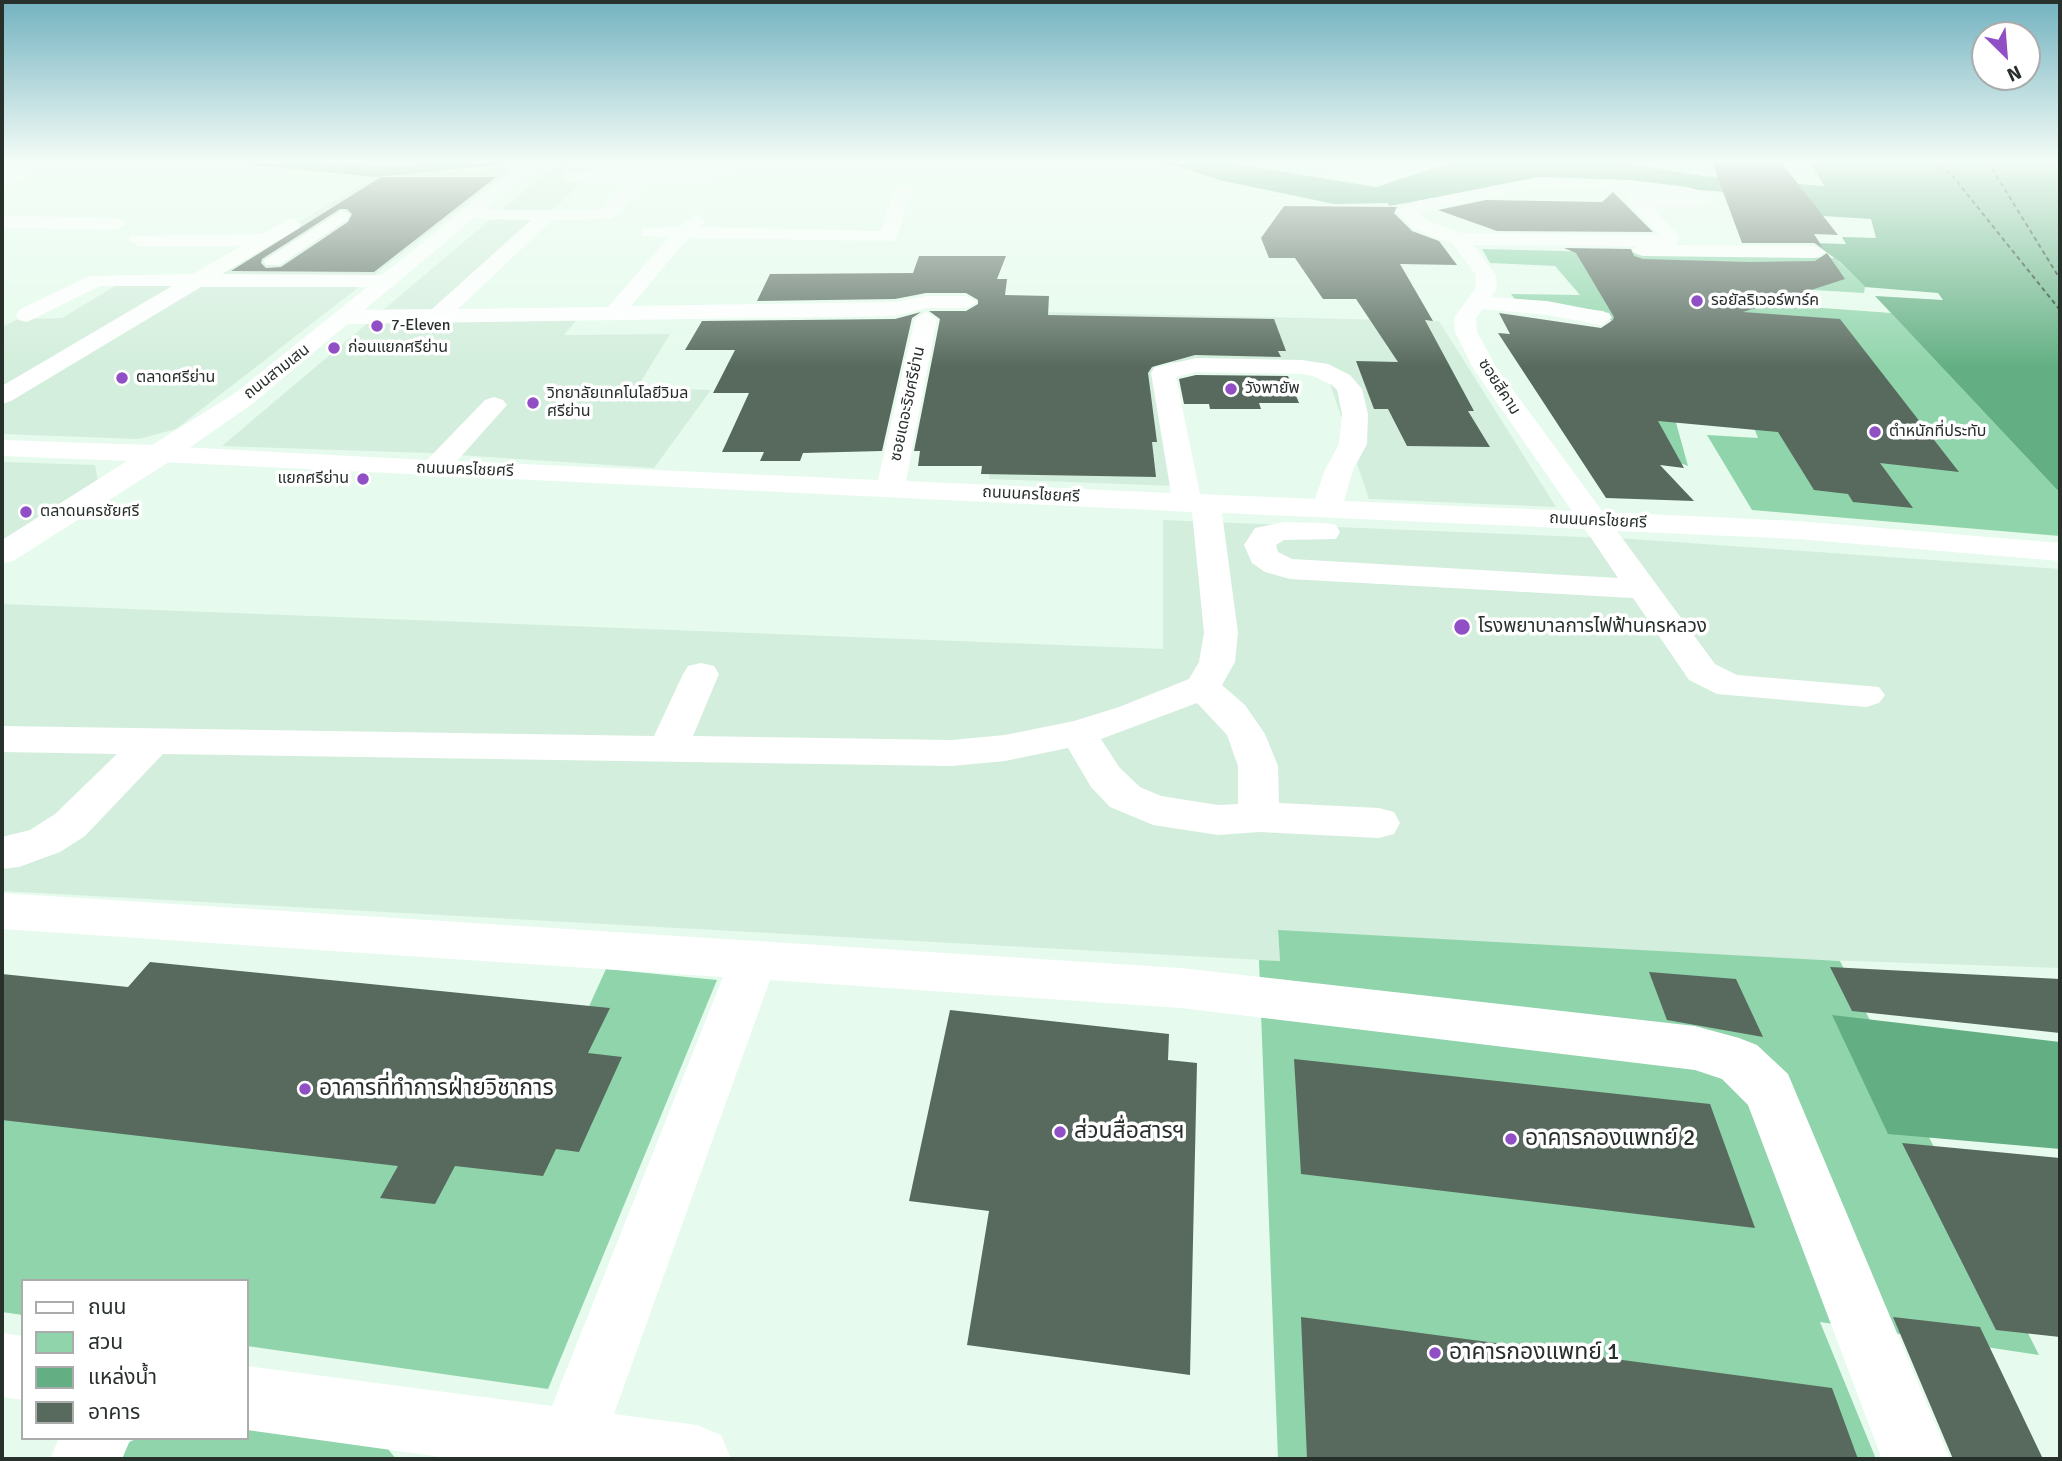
<!DOCTYPE html>
<html>
<head>
<meta charset="utf-8">
<style>
  body { margin:0 }
  #map { position:relative; width:2062px; height:1461px; overflow:hidden; background:#e6fbed; font-family:Signika,"Noto Sans Thai",sans-serif }
  canvas { display:block }
  .frame { position:absolute; inset:0; border:4px solid #28302b; pointer-events:none }
  .legend { position:absolute; left:21px; top:1279px; width:228px; height:161px; box-sizing:border-box; background:#fff; border:2px solid #a9acaa; margin:0; padding:9px 12px; list-style:none; font-size:21px; color:#28302b }
  .legend li { display:flex; align-items:center; gap:14px; height:35px }
  .legend b { width:35px; border:2px solid #a9acaa }
  .north { position:absolute; left:1971px; top:21px; width:70px; height:70px; box-sizing:border-box; background:#fff; border:2px solid #a9acaa; border-radius:50%; rotate:155deg; font-size:19px; font-weight:700; line-height:28px; text-align:center; color:#28302b }
  .north::after { content:''; display:block; margin:auto; width:24px; height:32px; background:#904fc4; clip-path:polygon(50% 0,100% 100%,50% 72%,0 100%) }
</style>
</head>
<body>
<div id="map">
<canvas width="2062" height="1461"></canvas>
<div class="frame"></div>
<ul class="legend">
<li><b style="height:9px;background:#fff"></b>ถนน</li>
<li><b style="height:19px;background:#90d4ab"></b>สวน</li>
<li><b style="height:19px;background:#63af83"></b>แหล่งน้ำ</li>
<li><b style="height:19px;background:#586a5e"></b>อาคาร</li>
</ul>
<div class="north">N</div>
</div>
<script>
const c = document.querySelector('canvas').getContext('2d');
c.lineJoin = 'round';
function paint(path, color) { c.fillStyle = color; c.fill(path, 'evenodd'); }
const poly = rows => new Path2D(rows.map(r => 'M' + r).join(''));
function strokePath(path, color, width, dash) { c.strokeStyle = color; c.lineWidth = width; c.lineCap = dash ? 'butt' : 'round'; c.setLineDash(dash || []); c.stroke(path); }
function write(font, color, halo, rows, align = 'center') {
  c.font = font + ' Signika,"Noto Sans Thai",sans-serif'; c.lineWidth = 7; c.setLineDash([]); c.textBaseline = 'middle'; c.strokeStyle = halo; c.fillStyle = color; for (const [text, x, y, turn = 0] of rows) {
    c.save(); c.translate(x, y); c.rotate((+turn || 0) * Math.PI / 180); c.textAlign = isNaN(turn) ? turn : align; if (halo) c.strokeText(text, 0, 0); c.fillText(text, 0, 0); c.restore();
  }
}
paint(poly([
  [557,163,594,164,581,175,589,175,440,318,580,316,564,335,670,334,637,388,711,390,654,468,428,453,222,446],
  [501,167,511,169,176,429,139,439,2,434,2,327,18,319,62,318,120,283,195,283,375,177],
  [1002,311,1439,321,1556,507,1369,499,1323,363,1153,362,1177,486,989,479],
  [2,462,95,465,98,482,2,542],
  [1163,520,1632,539,2060,569,2060,968,1643,954,1278,931,1280,961,2,891,2,604,1163,649]
]), '#d3eedc');
paint(poly([
  [1482,249,1835,258,1865,287,1864,293,1680,282,1686,298,1891,313,2060,493,2060,536,1752,510,1707,435,1758,438,1744,402,1667,390,1688,466,1649,451,1622,336,1604,311,1516,301,1511,294,1580,295,1555,266,1490,263],
  [1278,930,1840,961,2039,1355,1820,1322,1876,1459,1278,1459,1259,960,1280,961],
  [606,969,717,980,548,1389,247,1346,247,1281,23,1281,23,1315,2,1312,2,1115,525,1147],
  [247,1427,388,1449,396,1459,107,1459,117,1448,138,1438,247,1438]
]), '#90d4ab');
paint(poly([
  [221,162,409,165,427,162,532,162,375,177],
  [1136,162,1224,162,1376,187,1452,162,1618,162,1703,176,1824,186,1810,162,2060,162,2060,493,1875,296,1943,300,1938,293,1865,287,1840,262,1814,243,1846,244,1842,237,1876,238,1871,219,1823,216,1817,210,1770,195,1538,179,1389,206,1388,203,1334,204,1219,180,1177,166],
  [1832,1015,2060,1042,2060,1149,1888,1134]
]), '#63af83');
strokePath(poly([
  [1932,162,1951,174,2060,310],
  [1988,162,2060,279],
  [2057,162,2060,164]
]), '#113320', 2, [4.5, 3.5]);
paint(poly([
  [1712,162,1781,162,1838,235,1814,234,1823,248,1815,243,1742,243],
  [381,177,496,177,374,272,231,271],
  [340,209,347,209,352,214,348,222,281,267,266,268,261,263,262,259],
  [1613,192,1653,232,1497,231,1438,210,1486,200,1602,202],
  [1284,206,1397,207,1394,213,1412,231,1439,241,1457,265,1400,264,1433,321,1425,320,1474,411,1468,411,1490,447,1407,446,1388,409,1374,409,1356,361,1398,362,1356,299,1323,299,1295,258,1269,258,1261,238],
  [1564,248,1631,249,1634,256,1643,259,1749,262,1815,261,1827,253,1845,279,1743,312,1840,319,1959,472,1880,463,1913,508,1853,502,1848,494,1814,490,1778,432,1658,421,1684,468,1660,465,1694,501,1606,498,1498,333,1510,334,1499,313,1601,328,1613,320,1614,317,1576,253],
  [919,256,1006,256,997,279,1007,279,1005,295,1049,296,1048,315,1274,319,1286,351,1278,351,1281,357,1195,355,1152,367,1148,373,1157,442,1152,442,1156,477,981,474,982,466,918,466,920,451,914,451,940,319,929,311,966,311,978,304,978,300,966,293,926,293,895,299,757,301,770,274,913,273],
  [921,312,912,318,882,451,803,453,800,461,760,461,764,452,722,452,749,393,713,393,735,350,685,350,702,321,895,319],
  [1196,375,1288,376,1299,403,1259,403,1261,409,1210,409,1209,404,1184,404,1179,379],
  [150,962,610,1008,588,1053,622,1057,579,1152,556,1149,543,1176,455,1166,435,1204,380,1198,398,1166,2,1120,2,974,128,987],
  [1830,967,2060,979,2060,1033,1852,1011],
  [1649,972,1736,979,1763,1037,1667,1020],
  [950,1010,1169,1034,1168,1060,1197,1063,1190,1375,967,1345,989,1211,909,1201],
  [1294,1059,1710,1104,1755,1228,1301,1174],
  [1902,1143,2060,1158,2060,1337,1996,1330],
  [1301,1317,1832,1388,1858,1459,1307,1459],
  [1893,1317,1980,1327,2043,1459,1953,1459]
]), '#586a5e');
paint(poly([
  [648,162,665,162,655,173,702,174,724,162,732,167,705,184,646,183,618,214,609,219,552,220,458,309,608,307,668,238,643,236,641,232,643,228,678,227,697,215,706,221,700,227,881,231,894,191,903,186,912,191,895,241,688,238,631,306,895,302,926,296,966,296,977,302,966,308,926,308,895,316,345,324,334,317,345,310,432,309,531,220,472,219,463,214,466,210,600,210,628,183,569,182,561,177,563,173,637,173,648,162],
  [1311,162,1358,162,1358,171,1380,175,1424,162,1450,162,1381,185,1343,179,1343,169,1319,167,1311,162],
  [2,165,25,169,26,177,2,189,2,178,7,176,2,175,2,165],
  [1539,177,1630,180,1687,187,1709,193,1712,197,1709,201,1696,207,1652,207,1679,236,1676,245,1815,246,1825,252,1815,258,1643,256,1636,254,1633,250,1636,246,1473,245,1496,275,1497,289,1491,297,1547,301,1609,313,1612,318,1601,325,1547,315,1483,309,1476,318,1477,332,1496,367,1603,512,1797,521,2060,543,2060,561,1797,539,1617,531,1715,664,1737,675,1879,687,1885,695,1879,703,1866,707,1717,694,1689,680,1633,598,1290,579,1265,572,1252,563,1244,545,1255,528,1284,522,1325,523,1336,525,1340,532,1336,539,1284,540,1276,545,1278,552,1292,559,1618,578,1585,529,1222,513,1238,633,1235,662,1222,685,1245,705,1265,734,1278,766,1279,803,1379,808,1394,812,1400,823,1394,834,1379,838,1259,832,1218,835,1153,825,1110,807,1091,787,1068,748,1005,761,951,766,163,754,85,836,60,852,19,867,2,869,2,837,30,830,55,814,117,754,2,752,2,726,654,736,683,674,688,666,701,663,714,666,719,674,693,736,951,740,1005,735,1074,721,1119,707,1189,679,1199,662,1204,633,1192,512,162,462,152,460,148,454,152,448,162,446,427,460,485,400,494,397,503,400,507,405,457,461,878,480,915,319,926,312,937,319,906,481,1171,493,1151,373,1154,368,1196,358,1302,360,1328,364,1350,375,1362,389,1368,414,1367,444,1353,470,1344,501,1572,511,1473,368,1455,332,1454,318,1475,289,1476,275,1452,243,1414,229,1396,211,1417,201,1539,177],
  [1539,187,1624,190,1631,205,1659,235,1461,233,1428,221,1417,212,1539,187],
  [1641,192,1681,196,1643,196,1641,192],
  [1196,372,1302,374,1313,376,1332,385,1337,390,1342,414,1339,444,1325,470,1315,499,1200,494,1176,377,1196,372],
  [1197,703,1227,735,1238,766,1238,804,1218,805,1161,796,1140,787,1119,767,1101,739,1197,703],
  [341,211,347,212,350,216,347,220,280,265,266,265,263,261,341,211],
  [2,216,117,218,126,224,117,230,2,228,2,216],
  [292,218,301,224,299,228,222,274,389,275,399,281,389,287,201,287,11,401,2,404,2,386,172,286,100,286,27,322,19,320,16,315,19,310,89,276,193,274,241,246,138,246,128,240,131,236,261,234,292,218],
  [2,893,1181,968,1695,1026,1739,1038,1757,1045,1788,1074,1950,1459,1882,1459,1748,1105,1722,1079,1695,1070,1181,1008,770,980,614,1414,697,1425,721,1435,731,1459,456,1459,247,1430,247,1366,552,1406,723,977,2,929,2,893],
  [2,1333,23,1336,23,1400,2,1397,2,1333],
  [59,1438,131,1438,122,1459,50,1459,59,1438]
]), '#fff');
paint(poly([
  [523,162,541,162,252,404,172,460,13,561,2,563,2,540,127,461,2,456,2,440,152,445,234,394,523,162]
]), '#fff');
const sky = c.createLinearGradient(0, 0, 0, 367);
sky.addColorStop(0, '#73b2c0');
sky.addColorStop(0.44, '#f4fdf7');
sky.addColorStop(1, '#f4fdf700');
c.fillStyle = sky;
c.fillRect(0, 0, 2062, 367);
for (const [x, y, r, color] of [
  [1697,301,7,"#904fc4"],
  [377,326,7,"#904fc4"],
  [334,348,7,"#904fc4"],
  [122,378,7,"#904fc4"],
  [1231,389,7,"#904fc4"],
  [533,403,7,"#904fc4"],
  [1875,432,7,"#904fc4"],
  [363,479,7,"#904fc4"],
  [26,512,7,"#904fc4"],
  [1462,627,9,"#904fc4"],
  [305,1089,7,"#904fc4"],
  [1060,1132,7,"#904fc4"],
  [1511,1139,7,"#904fc4"],
  [1435,1353,7,"#904fc4"]
]) { const dot = new Path2D(); dot.arc(x, y, r, 0, 2 * Math.PI); c.fillStyle = color; c.fill(dot); strokePath(dot, '#fff', 2.5); }
write('16px', '#28302b', '#fff', [
  ["รอยัลริเวอร์พาร์ค",1711,301],
  ["7-Eleven",391,326],
  ["ก่อนแยกศรีย่าน",348,348],
  ["ตลาดศรีย่าน",136,378],
  ["วังพายัพ",1245,389],
  ["วิทยาลัยเทคโนโลยีวิมล",547,394],
  ["ศรีย่าน",547,412],
  ["ตำหนักที่ประทับ",1889,432],
  ["แยกศรีย่าน",349,479,"right"],
  ["ตลาดนครชัยศรี",40,512]
], 'left');
write('16px', '#28302b', '#fff', [
  ["ถนนสามเสน",277,372,-38],
  ["ซอยสีคาม",1499,387,57],
  ["ซอยเดอะริชศรีย่าน",908,404,-78],
  ["ถนนนครไชยศรี",465,470,2],
  ["ถนนนครไชยศรี",1031,495,3],
  ["ถนนนครไชยศรี",1598,521,3]
]);
write('19px', '#28302b', '#fff', [
  ["โรงพยาบาลการไฟฟ้านครหลวง",1478,627]
], 'left');
write('23px', '#28302b', '#fff', [
  ["อาคารที่ทำการฝ่ายวิชาการ",319,1089],
  ["ส่วนสื่อสารฯ",1074,1132],
  ["อาคารกองแพทย์ 2",1525,1139],
  ["อาคารกองแพทย์ 1",1449,1353]
], 'left');
</script>
</body>
</html>
